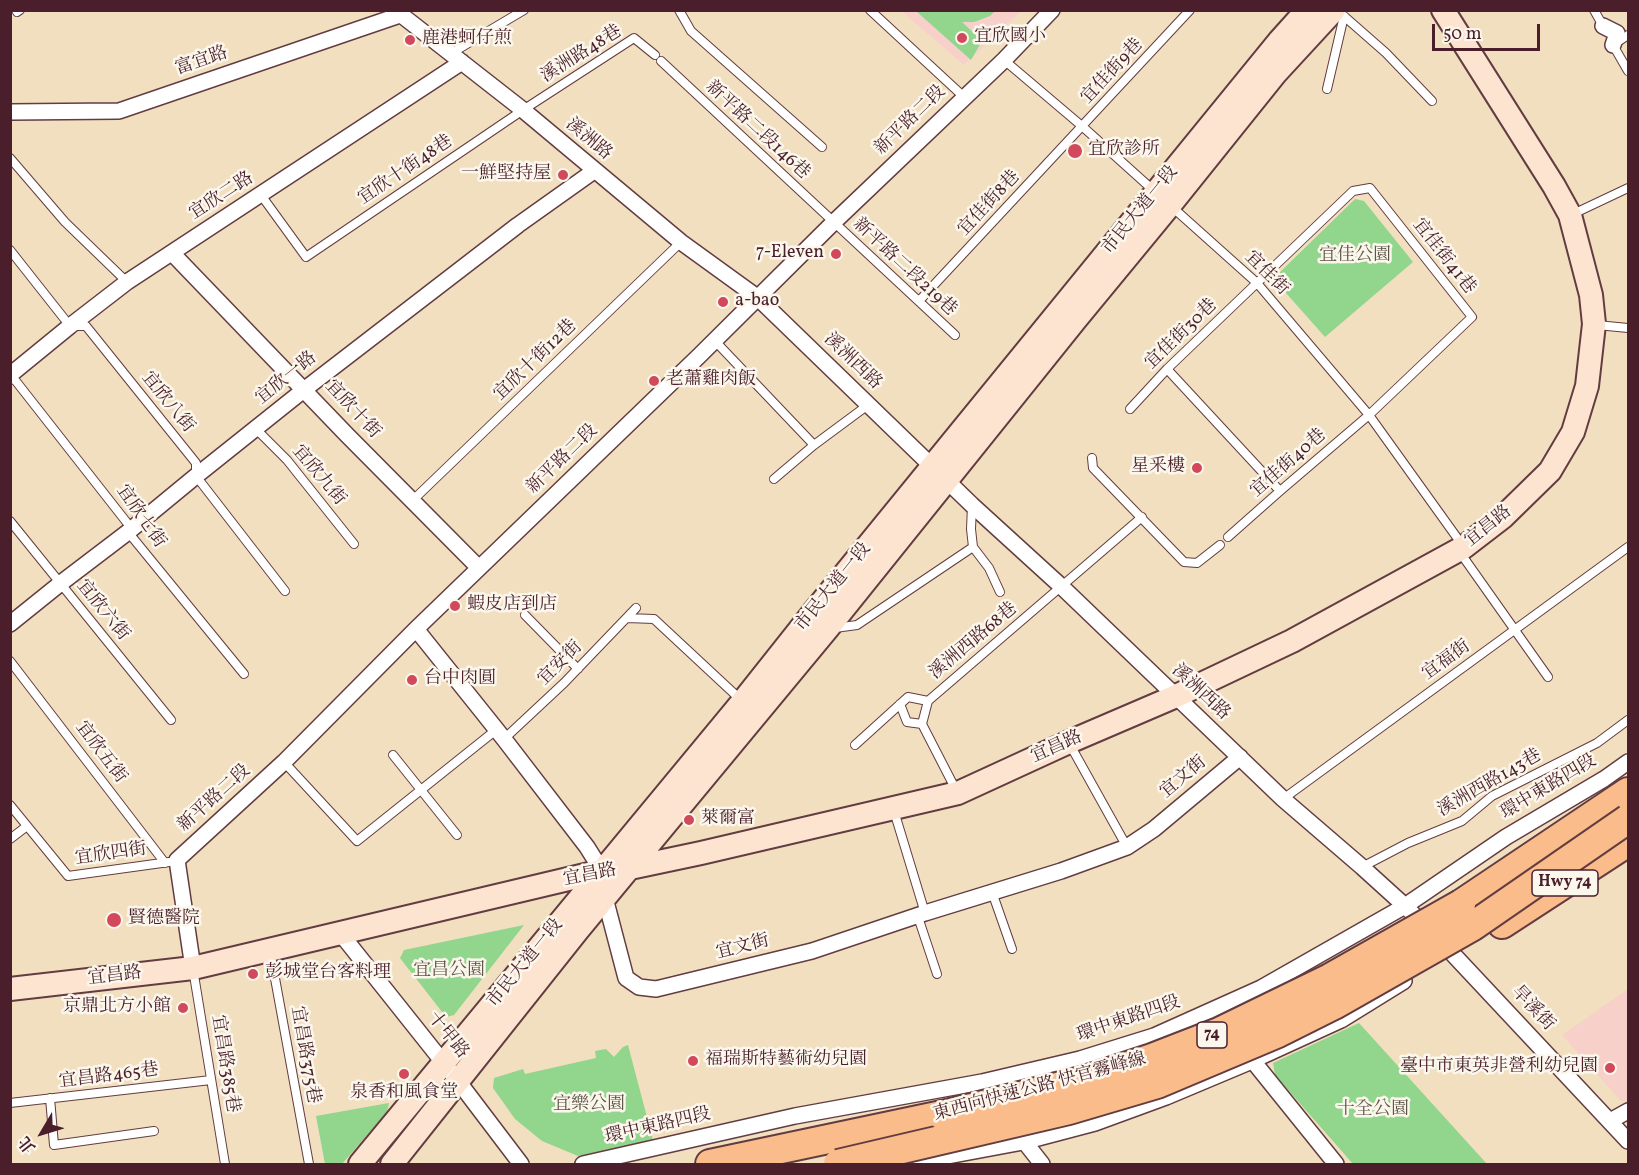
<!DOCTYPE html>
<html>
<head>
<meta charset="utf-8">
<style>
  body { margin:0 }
  #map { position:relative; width:1639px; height:1175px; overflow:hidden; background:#f1dfc0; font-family:Vollkorn,"Noto Serif TC",serif }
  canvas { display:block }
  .frame { position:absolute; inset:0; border:12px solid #4a1f2b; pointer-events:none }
  .north { position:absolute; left:12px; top:1103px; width:60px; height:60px; -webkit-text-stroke:4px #fbf7ec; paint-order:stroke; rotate:232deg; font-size:16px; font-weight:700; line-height:24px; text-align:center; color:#4a1f2b }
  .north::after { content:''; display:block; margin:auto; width:21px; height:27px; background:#4a1f2b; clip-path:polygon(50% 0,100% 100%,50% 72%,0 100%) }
  .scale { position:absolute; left:1432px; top:24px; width:108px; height:27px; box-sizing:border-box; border:3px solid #4a1f2b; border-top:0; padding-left:8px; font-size:18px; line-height:21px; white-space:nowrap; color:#4a1f2b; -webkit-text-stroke:4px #fbf7ec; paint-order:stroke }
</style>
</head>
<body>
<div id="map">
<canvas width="1639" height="1175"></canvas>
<div class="frame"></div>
<div class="north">北</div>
<div class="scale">50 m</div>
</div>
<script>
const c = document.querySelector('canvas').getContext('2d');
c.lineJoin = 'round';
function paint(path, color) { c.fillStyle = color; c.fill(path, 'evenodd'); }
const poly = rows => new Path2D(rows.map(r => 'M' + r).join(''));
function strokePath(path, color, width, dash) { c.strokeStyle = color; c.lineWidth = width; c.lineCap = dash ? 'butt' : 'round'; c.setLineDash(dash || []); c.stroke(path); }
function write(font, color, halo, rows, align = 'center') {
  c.font = font + ' Vollkorn,"Noto Serif TC",serif'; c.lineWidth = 5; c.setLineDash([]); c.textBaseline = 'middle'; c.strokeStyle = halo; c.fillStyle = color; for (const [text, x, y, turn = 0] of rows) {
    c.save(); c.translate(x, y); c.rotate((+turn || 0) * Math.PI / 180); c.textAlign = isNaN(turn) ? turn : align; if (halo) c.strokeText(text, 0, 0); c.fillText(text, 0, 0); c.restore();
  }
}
paint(poly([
  [901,11,1021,11,964,65],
  [1628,989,1628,1102,1621,1101,1562,1035]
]), '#f7d0c9');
paint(poly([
  [916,11,995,11,990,16,974,22,962,22,982,41,971,60],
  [1355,199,1364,201,1413,262,1325,337,1278,284,1276,276],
  [524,925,454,1015,446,1017,400,958,404,950],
  [1359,1023,1487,1164,1353,1164,1275,1075,1273,1063],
  [628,1045,653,1140,578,1156,542,1141,515,1119,493,1088,494,1078,523,1069,525,1074,596,1058,595,1051,606,1049,614,1057,623,1047],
  [389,1103,387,1112,342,1164,325,1164,316,1116]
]), '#92d58d');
const lane = poly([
  [679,10,691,31,822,147],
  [870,10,964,97],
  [1337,10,1386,53,1432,101],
  [1594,10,1603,26],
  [17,12,20,10],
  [1628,35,1613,45,1628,71],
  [450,54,524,10],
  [1004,60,1083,127,1153,190],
  [661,61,955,335],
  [1327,89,1344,16],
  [10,158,65,222,127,282],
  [261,195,306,257,523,110,634,38,655,55],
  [1171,206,1257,283,1369,415,1463,546],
  [1573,214,1628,188],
  [10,250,70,326,86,326,196,463,196,476,285,591],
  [919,301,1190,10],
  [1597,325,1628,328],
  [715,341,814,445],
  [1167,369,1280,491],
  [10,379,15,380,128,524,128,532,244,674],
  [1130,409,1167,369,1353,191,1370,188,1472,317,1369,415,1280,491,1228,537],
  [256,429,287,460,354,544],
  [1092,458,1093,468,1184,562,1197,563,1220,545],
  [774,479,814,445,868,405],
  [412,501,681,242],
  [972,506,971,529,973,547,989,568,1000,592],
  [10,521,171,720],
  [1459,551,1548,677],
  [525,615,578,669],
  [627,618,654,619,741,700],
  [835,628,857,625,973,547],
  [10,661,165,863],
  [900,704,907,722,922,724],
  [504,739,564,683,636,608],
  [1069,743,1127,847],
  [855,745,908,697,928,701],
  [393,755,457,835],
  [284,762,357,841,496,730],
  [957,792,922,724,928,701,1142,517],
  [1283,799,1628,547],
  [10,805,68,876,169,862],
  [894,811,925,913],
  [10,839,27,826],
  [1362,867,1408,843,1462,821,1492,796,1597,743,1628,720],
  [992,892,1012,949],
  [918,917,937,974],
  [270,951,309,1164],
  [193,969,225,1164],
  [50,1098,54,1145,154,1131],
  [10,1103,211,1080]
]);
const street = poly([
  [395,10,523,110,681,242,757,297,972,505,1062,587,1283,799,1362,867,1405,906,1451,952,1628,1141],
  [1603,26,1617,33,1613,45],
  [10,112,119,111,400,15],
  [172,253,347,435,479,568],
  [10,375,70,326,127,282,462,62],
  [10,624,61,583,128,532,196,476,305,389,518,225,594,171],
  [416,629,504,739,587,847,602,871,605,898,626,978,639,987,656,989,812,951,925,913,1061,871,1127,847,1154,829,1240,757],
  [341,934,458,1081,521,1164],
  [193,968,177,860,284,762,416,629,699,356,833,223,1004,60,1052,10],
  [1253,1061,1336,1164],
  [1610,1121,1628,1111],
  [1020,1136,1042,1164],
  [583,1164,795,1116,982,1082,1080,1059,1154,1036,1261,988,1405,906,1506,837,1604,779,1628,762],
  [905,1164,1023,1142,1095,1123,1166,1097,1247,1063,1341,1020,1404,981]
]);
const secondary = poly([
  [10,989,193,968,602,871,630,868,701,853,958,793,1069,742,1174,697,1292,641,1464,547,1503,517,1550,471,1573,432,1587,386,1594,324,1591,295,1570,215,1554,186,1443,10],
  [360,1164,743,701,812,614,1280,40,1307,10],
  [392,1164,578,930,828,628,1076,319,1170,205,1275,74,1334,10]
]);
const highway = poly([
  [1461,904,1628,792],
  [1502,924,1628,842],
  [710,1164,942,1115]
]);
strokePath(lane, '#633c41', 10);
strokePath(street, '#633c41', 18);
strokePath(secondary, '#633c41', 26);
strokePath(highway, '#633c41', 32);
strokePath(lane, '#fff', 8);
strokePath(street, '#fff', 15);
strokePath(secondary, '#fde4d1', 22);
strokePath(highway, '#fabc8b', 28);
const highwayBridge = poly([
  [942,1115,1085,1080,1152,1058,1219,1032,1330,978,1461,904],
  [838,1164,1069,1110,1157,1084,1278,1033,1334,1005,1473,926,1628,819]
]);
strokePath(highwayBridge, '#633c41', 32, []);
strokePath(highwayBridge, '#fabc8b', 28);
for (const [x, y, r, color] of [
  [962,38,6,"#d1495b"],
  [410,40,6,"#d1495b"],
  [1075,151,8,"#d1495b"],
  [563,175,6,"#d1495b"],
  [836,254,6,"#d1495b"],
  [723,302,6,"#d1495b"],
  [654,381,6,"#d1495b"],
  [1197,468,6,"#d1495b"],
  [455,606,6,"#d1495b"],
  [412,680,6,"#d1495b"],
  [689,820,6,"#d1495b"],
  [114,920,8,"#d1495b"],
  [253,974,6,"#d1495b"],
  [183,1008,6,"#d1495b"],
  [693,1061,6,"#d1495b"],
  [1610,1068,6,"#d1495b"],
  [404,1074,6,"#d1495b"]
]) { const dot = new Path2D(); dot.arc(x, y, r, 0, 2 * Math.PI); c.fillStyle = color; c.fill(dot); strokePath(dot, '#fbf7ec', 2); }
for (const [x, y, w] of [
  [1565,883,66],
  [1212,1035,30]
]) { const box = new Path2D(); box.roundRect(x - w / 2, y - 13, w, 26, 4.5); c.fillStyle = '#fbf7ec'; c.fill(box); strokePath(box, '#4a1f2b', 1.5); }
write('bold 16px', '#4a1f2b', null, [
  ["Hwy 74",1565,883],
  ["74",1212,1035]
]);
write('18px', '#4a1f2b', '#fbf7ec', [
  ["宜欣國小",974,38],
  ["鹿港蚵仔煎",422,40],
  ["宜欣診所",1088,151],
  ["一鮮堅持屋",551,175,"right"],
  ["7-Eleven",824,254,"right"],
  ["a-bao",735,302],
  ["老蕭雞肉飯",666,381],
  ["星釆樓",1185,468,"right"],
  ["蝦皮店到店",467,606],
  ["台中肉圓",424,680],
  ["萊爾富",701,820],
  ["賢德醫院",128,920],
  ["彭城堂台客料理",265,974],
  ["京鼎北方小館",171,1008,"right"],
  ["福瑞斯特藝術幼兒園",705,1061],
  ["臺中市東英非營利幼兒園",1598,1068,"right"],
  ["泉香和風食堂",404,1094,"center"]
], 'left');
write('18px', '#4a1f2b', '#fbf7ec', [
  ["溪洲路48巷",582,55,-32],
  ["富宜路",202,62,-19],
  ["宜佳街9巷",1113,72,-47],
  ["新平路二段",911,121,-44],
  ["新平路二段146巷",757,131,43],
  ["溪洲路",588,140,40],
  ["宜欣十街48巷",406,171,-34],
  ["宜欣二路",222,197,-33],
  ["宜佳街8巷",990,204,-47],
  ["市民大道一段",1141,211,-51],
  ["宜佳街41巷",1443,257,52],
  ["新平路二段219巷",904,268,43],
  ["宜佳街",1266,274,45],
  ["宜佳街30巷",1182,335,-44],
  ["宜欣十街12巷",536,361,-44],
  ["溪洲西路",852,362,44],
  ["宜欣一路",287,379,-39],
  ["宜欣八街",167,403,51],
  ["宜欣十街",352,410,47],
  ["新平路二段",563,460,-44],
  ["宜佳街40巷",1289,464,-41],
  ["宜欣九街",318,476,50],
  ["宜欣七街",140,517,55],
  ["宜昌路",1489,527,-39],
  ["市民大道一段",834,588,-51],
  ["宜欣六街",102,611,51],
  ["溪洲西路68巷",974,642,-40],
  ["宜福街",1447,661,-36],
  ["宜安街",561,664,-45],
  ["溪洲西路",1200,693,43],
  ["宜昌路",1057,748,-24],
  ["宜欣五街",100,753,53],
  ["宜文街",1184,778,-40],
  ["溪洲西路143巷",1490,784,-30],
  ["環中東路四段",1549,788,-31],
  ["新平路二段",215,799,-42],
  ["宜欣四街",111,855,-8],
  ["宜昌路",590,876,-11],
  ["宜文街",743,948,-14],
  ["市民大道一段",526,964,-51],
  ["宜昌路",115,977,-7],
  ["旱溪街",1532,1009,47],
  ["環中東路四段",1129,1020,-19],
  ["十甲路",447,1036,51],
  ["宜昌路375巷",304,1055,80],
  ["宜昌路385巷",224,1064,81],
  ["宜昌路465巷",109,1077,-7],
  ["東西向快速公路 快官霧峰線",1040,1088,-15],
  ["環中東路四段",658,1127,-13]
]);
write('18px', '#605648', '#fbf7ec', [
  ["宜佳公園",1355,257],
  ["宜昌公園",449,972],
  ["宜樂公園",589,1106],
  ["十全公園",1373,1111]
]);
</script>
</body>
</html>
